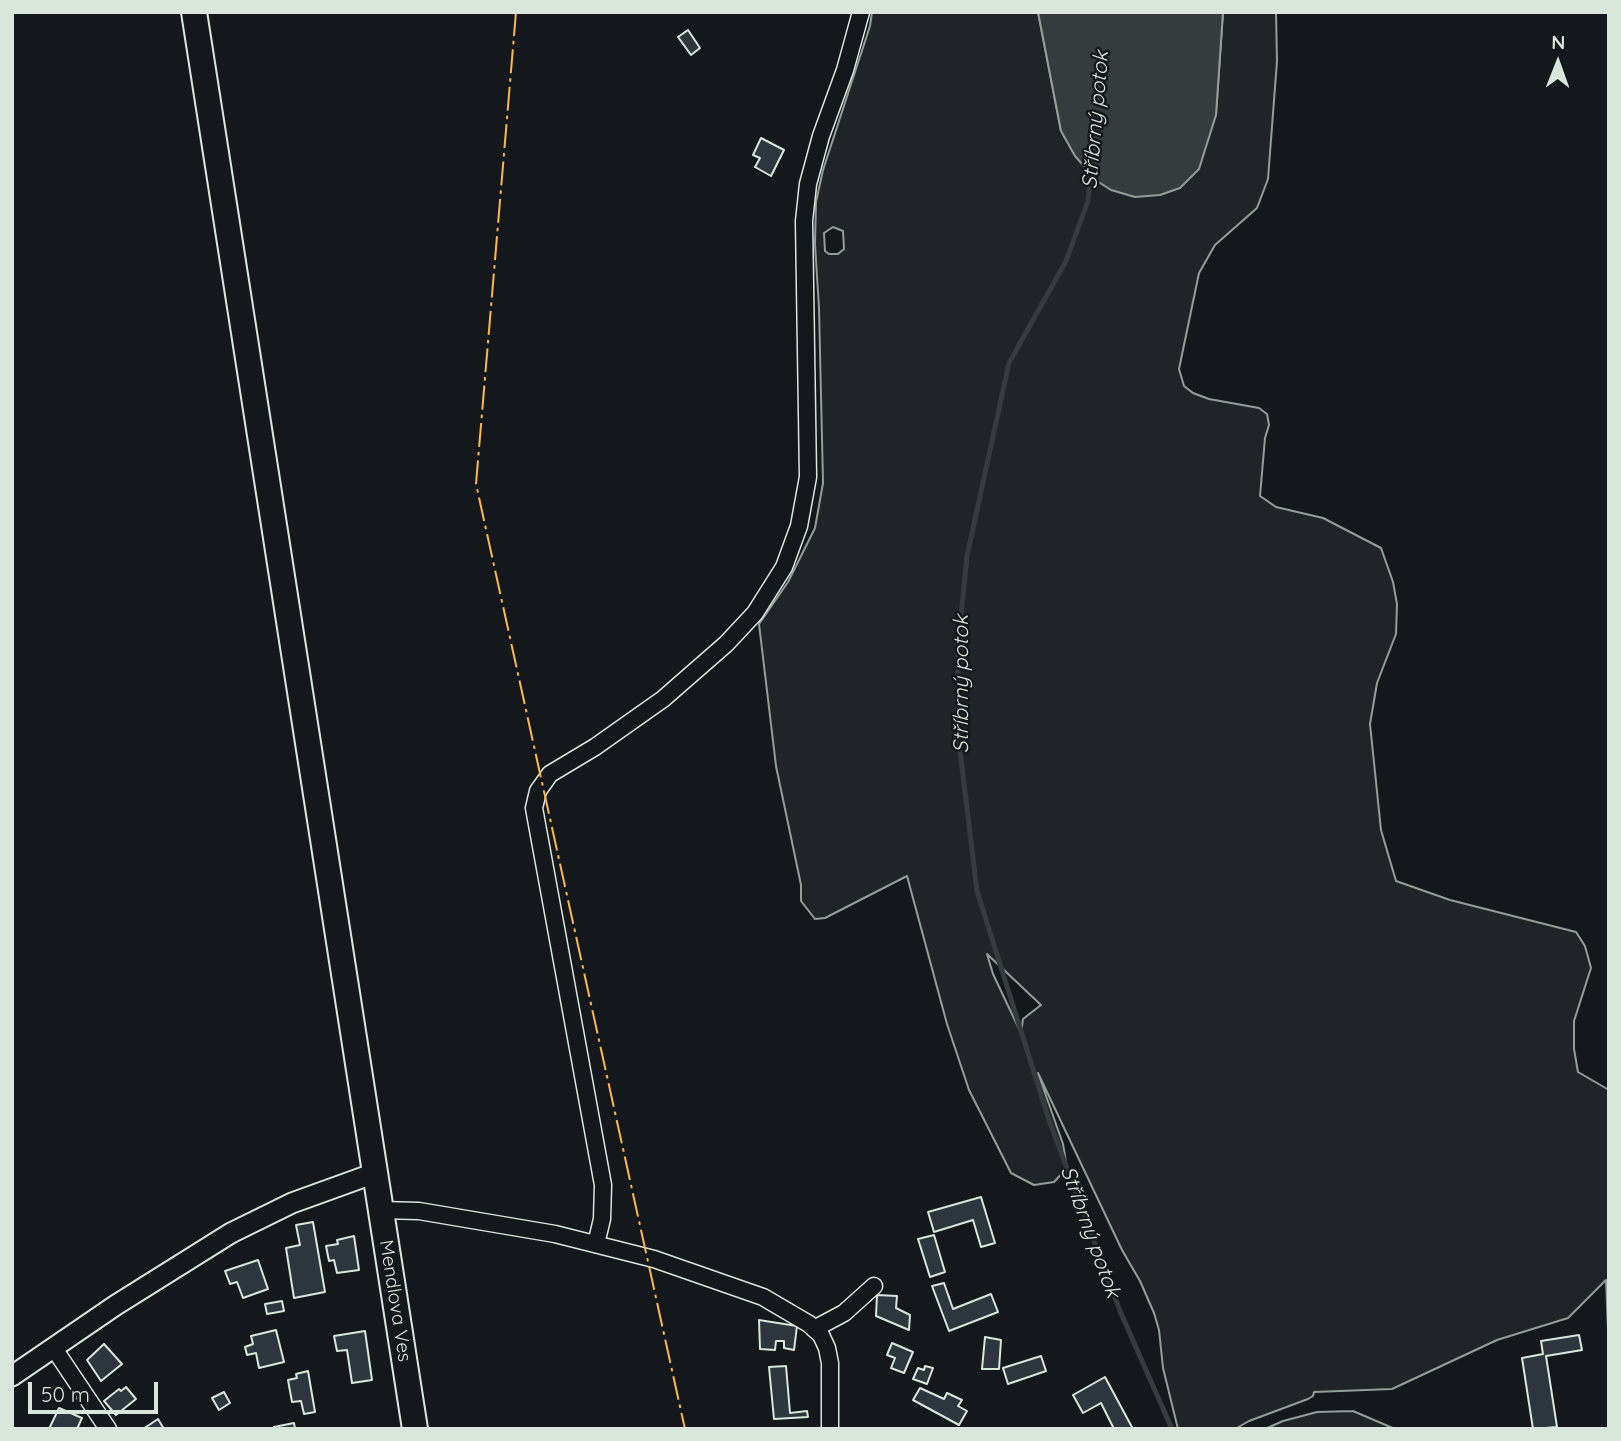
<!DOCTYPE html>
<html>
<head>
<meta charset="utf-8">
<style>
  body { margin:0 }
  #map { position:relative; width:1621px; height:1441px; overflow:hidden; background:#14181c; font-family:Quicksand,sans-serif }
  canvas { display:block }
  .frame { position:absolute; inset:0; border:14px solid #d8e6dc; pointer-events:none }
  .north { position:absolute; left:1523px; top:28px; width:70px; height:70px; -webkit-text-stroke:5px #14181c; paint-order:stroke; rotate:1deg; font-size:19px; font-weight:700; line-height:28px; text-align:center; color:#d8e6dc }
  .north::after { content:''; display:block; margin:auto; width:24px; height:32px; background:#d8e6dc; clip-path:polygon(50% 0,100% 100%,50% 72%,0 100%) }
  .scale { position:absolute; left:28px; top:1382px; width:130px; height:32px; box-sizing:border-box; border:4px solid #d8e6dc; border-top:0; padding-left:9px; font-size:21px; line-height:24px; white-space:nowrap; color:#d8e6dc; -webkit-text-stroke:5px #14181c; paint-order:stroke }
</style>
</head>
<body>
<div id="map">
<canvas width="1621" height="1441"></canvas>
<div class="frame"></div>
<div class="north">N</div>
<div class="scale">50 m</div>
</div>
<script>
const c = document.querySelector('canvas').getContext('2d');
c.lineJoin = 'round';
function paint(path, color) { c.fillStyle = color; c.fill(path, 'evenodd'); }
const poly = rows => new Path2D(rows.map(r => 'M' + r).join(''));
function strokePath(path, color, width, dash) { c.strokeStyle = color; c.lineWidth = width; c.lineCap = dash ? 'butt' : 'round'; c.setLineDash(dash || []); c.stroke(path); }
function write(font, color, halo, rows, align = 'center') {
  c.font = font + ' Quicksand,sans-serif'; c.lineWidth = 5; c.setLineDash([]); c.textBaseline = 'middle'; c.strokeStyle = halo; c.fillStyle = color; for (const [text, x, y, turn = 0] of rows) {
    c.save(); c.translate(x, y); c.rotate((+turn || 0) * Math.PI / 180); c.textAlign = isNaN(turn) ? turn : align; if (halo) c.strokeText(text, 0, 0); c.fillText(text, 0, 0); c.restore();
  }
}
const green = poly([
  [872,12,1038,12,1061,131,1216,115,1223,12,1276,12,1277,61,1268,179,1257,208,1215,245,1199,273,1179,369,1184,386,1193,393,1209,399,1259,408,1267,414,1269,425,1265,438,1260,496,1276,507,1323,518,1381,548,1393,582,1397,604,1396,634,1377,683,1370,724,1381,830,1396,881,1450,900,1576,932,1585,946,1591,968,1574,1021,1574,1049,1578,1072,1609,1090,1609,1355,1606,1280,1568,1318,1497,1340,1392,1389,1314,1392,1313,1396,1308,1399,1249,1421,1235,1429,1178,1429,1163,1368,1159,1330,1154,1313,1140,1281,1122,1250,1038,1073,1063,1144,1067,1168,1054,1182,1034,1185,1011,1173,969,1090,947,1024,907,876,825,918,815,919,801,901,801,885,776,766,759,624,788,582,815,528,823,483,819,308,815,244,816,202,823,170,870,26,872,12],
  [833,227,843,231,844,249,838,254,829,254,825,251,824,233,833,227],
  [987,954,1041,1005,1023,1019,1021,1033,993,974,987,954],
  [1353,1411,1395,1429,1265,1429,1283,1421,1317,1412,1353,1411]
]);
paint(green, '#202428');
strokePath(green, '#939e99', 2);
const water = poly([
  [1038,12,1223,12,1216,115,1199,169,1180,188,1160,195,1135,197,1111,190,1097,181,1075,156,1061,131,1038,12]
]);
paint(water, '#363b3e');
strokePath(water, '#939e99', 2);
strokePath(poly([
  [1091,169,1088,201,1066,261,1009,363,967,556,958,646,958,734,977,891,1049,1120,1120,1311,1172,1429]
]), '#363b3e', 5);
const building = poly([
  [688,30,700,48,691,55,678,37,688,30],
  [761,138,784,150,771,176,755,167,760,158,753,155,761,138],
  [981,1197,995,1243,981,1247,973,1220,934,1232,928,1212,981,1197],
  [313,1222,325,1292,294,1298,286,1248,300,1245,296,1225,313,1222],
  [934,1235,945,1272,930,1277,918,1239,934,1235],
  [354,1236,359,1270,337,1273,334,1260,329,1261,326,1246,338,1244,337,1240,354,1236],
  [258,1260,268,1289,243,1298,237,1282,230,1284,225,1271,258,1260],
  [944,1283,953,1309,991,1294,998,1312,949,1331,932,1286,944,1283],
  [877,1295,897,1296,896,1308,910,1315,909,1330,876,1316,877,1295],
  [282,1301,284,1311,267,1314,265,1304,282,1301],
  [759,1320,797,1326,794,1350,784,1348,784,1341,776,1341,775,1350,760,1349,759,1320],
  [276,1330,284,1362,259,1368,256,1353,247,1355,245,1347,253,1344,251,1336,276,1330],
  [365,1331,372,1380,352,1383,347,1350,337,1351,334,1336,365,1331],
  [1579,1335,1582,1350,1546,1356,1557,1427,1533,1429,1522,1358,1543,1354,1541,1341,1579,1335],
  [985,1337,1001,1340,999,1369,982,1369,985,1337],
  [892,1343,913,1352,904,1373,891,1368,895,1358,887,1355,892,1343],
  [104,1344,122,1364,101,1381,87,1360,104,1344],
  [1041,1356,1046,1371,1008,1384,1003,1368,1041,1356],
  [786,1366,790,1413,807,1411,808,1417,774,1419,769,1367,786,1366],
  [925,1366,933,1368,927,1384,913,1379,918,1368,924,1370,925,1366],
  [308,1371,315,1412,304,1414,301,1401,292,1402,288,1380,297,1378,296,1374,308,1371],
  [1105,1377,1133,1429,1114,1429,1101,1403,1083,1413,1073,1395,1105,1377],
  [126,1387,136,1399,116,1415,104,1401,119,1389,121,1391,126,1387],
  [920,1388,944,1399,947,1393,962,1400,958,1406,967,1411,959,1425,913,1400,920,1388],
  [224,1392,230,1403,219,1410,212,1398,224,1392],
  [59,1408,82,1418,77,1429,49,1429,59,1408],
  [158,1419,164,1429,143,1429,158,1419],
  [294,1423,295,1429,275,1429,274,1427,294,1423]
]);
paint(building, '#2c363c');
strokePath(building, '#d8e6dc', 2);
const minor = poly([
  [380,1210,419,1211,555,1234,654,1259,763,1297,809,1324,821,1335,827,1348,830,1363,830,1429],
  [596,1244,602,1219,603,1185,534,808,538,791,550,774,595,747,663,699,726,644,755,613,784,567,799,526,808,477,804,221,808,184,821,136,845,70,861,12],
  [814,1329,844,1313,874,1286],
  [53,1347,108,1429]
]);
const tertiary = poly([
  [12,1376,116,1305,231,1233,292,1203,375,1173]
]);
const primary = poly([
  [194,12,415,1429]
]);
strokePath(minor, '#d8e6dc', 19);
strokePath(tertiary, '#d8e6dc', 23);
strokePath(primary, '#d8e6dc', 28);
strokePath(minor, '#14181c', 16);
strokePath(tertiary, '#14181c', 19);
strokePath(primary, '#14181c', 24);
strokePath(poly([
  [516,12,476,484,685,1429]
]), '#ffb74d', 2, [24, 5, 3.5, 5]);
write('19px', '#d8e6dc', '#14181c', [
  ["Mendlova Ves",395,1301,81]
]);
write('italic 21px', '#d8e6dc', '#14181c', [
  ["Stříbrný potok",1096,120,-85],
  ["Stříbrný potok",962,684,-90],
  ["Stříbrný potok",1090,1232,70]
]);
</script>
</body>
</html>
